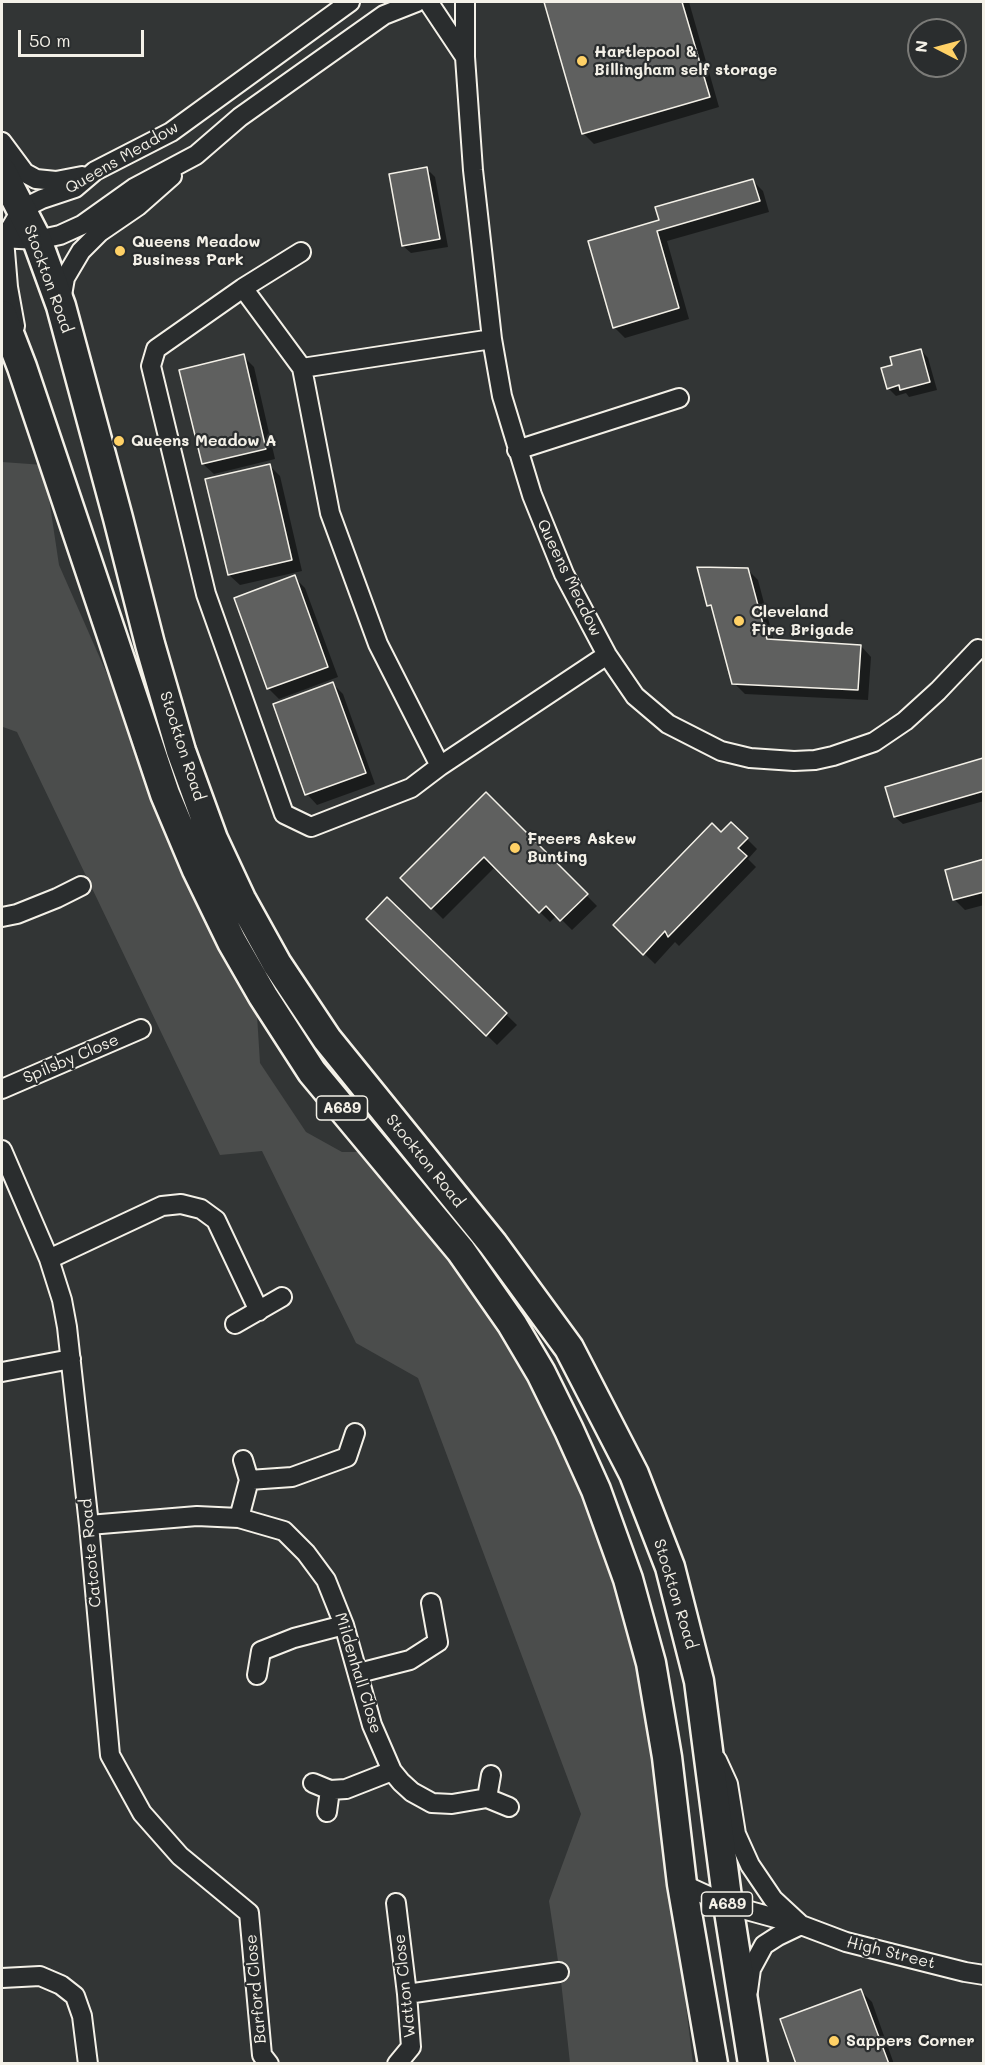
<!DOCTYPE html>
<html>
<head>
<meta charset="utf-8">
<style>
  body { margin:0 }
  #map { position:relative; width:985px; height:2065px; overflow:hidden; background:#323535; font-family:Mali,sans-serif }
  canvas { display:block }
  .frame { position:absolute; inset:0; border:3px solid #f4f1e8; pointer-events:none }
  .north { position:absolute; left:907px; top:18px; width:60px; height:60px; box-sizing:border-box; background:#2a2d2e; border:2px solid #7b7b78; border-radius:50%; rotate:276deg; font-size:16px; font-weight:700; line-height:24px; text-align:center; color:#f4f1e8 }
  .north::after { content:''; display:block; margin:auto; width:21px; height:27px; background:#ffd166; clip-path:polygon(50% 0,100% 100%,50% 72%,0 100%) }
  .scale { position:absolute; left:18px; top:30px; width:126px; height:27px; box-sizing:border-box; border:3px solid #f4f1e8; border-top:0; padding-left:8px; font-size:18px; line-height:21px; white-space:nowrap; color:#f4f1e8; -webkit-text-stroke:4px #2a2d2e; paint-order:stroke }
</style>
</head>
<body>
<div id="map">
<canvas width="985" height="2065"></canvas>
<div class="frame"></div>
<div class="north">N</div>
<div class="scale">50 m</div>
</div>
<script>
const c = document.querySelector('canvas').getContext('2d');
c.lineJoin = 'round';
function paint(path, color) { c.fillStyle = color; c.fill(path, 'evenodd'); }
const poly = rows => new Path2D(rows.map(r => 'M' + r).join(''));
function strokePath(path, color, width, dash) { c.strokeStyle = color; c.lineWidth = width; c.lineCap = dash ? 'butt' : 'round'; c.setLineDash(dash || []); c.stroke(path); }
function write(font, color, halo, rows, align = 'center') {
  c.font = font + ' Mali,sans-serif'; c.lineWidth = 4.5; c.setLineDash([]); c.textBaseline = 'middle'; c.strokeStyle = halo; c.fillStyle = color; for (const [text, x, y, turn = 0] of rows) {
    c.save(); c.translate(x, y); c.rotate((+turn || 0) * Math.PI / 180); c.textAlign = isNaN(turn) ? turn : align; if (halo) c.strokeText(text, 0, 0); c.fillText(text, 0, 0); c.restore();
  }
}
paint(poly([
  [2,462,44,465,59,565,257,1015,260,1063,306,1132,342,1152,368,1152,471,1286,542,1396,594,1512,648,1698,693,2063,570,2063,561,1981,549,1901,581,1814,418,1378,356,1343,262,1151,220,1155,17,732,3,727]
]), '#4b4d4c');
paint(poly([
  [546,2,689,2,719,107,594,144,583,133],
  [427,169,435,177,448,247,411,253,403,246],
  [753,181,763,191,769,212,667,241,689,319,625,338,614,327,661,221],
  [921,350,928,358,937,390,909,397,906,393,896,396,888,388],
  [243,356,254,367,275,459,214,474,203,464],
  [269,465,280,476,302,571,240,585,229,575],
  [747,569,758,580,774,641,861,646,871,657,868,700,745,694,734,683,714,611,709,605],
  [294,577,305,588,338,677,279,699,268,688],
  [333,684,343,694,375,784,317,805,307,794],
  [983,760,984,801,903,824,895,817],
  [486,794,597,906,572,930,557,915,550,922,495,867,443,919,402,878],
  [732,824,757,849,748,859,756,867,679,946,675,942,655,964,615,925],
  [984,861,984,905,965,910,955,900,947,871],
  [387,899,517,1025,497,1045,368,919],
  [861,1991,872,2002,894,2064,798,2064]
]), '#0007');
const building = poly([
  [544,2,682,2,710,97,582,134,544,2],
  [427,167,440,239,402,246,389,174,427,167],
  [753,179,760,201,657,231,679,308,613,328,588,241,659,220,655,207,753,179],
  [921,349,930,382,900,390,899,385,887,389,881,368,892,365,890,357,921,349],
  [244,354,266,449,202,464,179,370,244,354],
  [270,464,292,560,228,575,205,479,270,464],
  [697,567,748,568,767,639,861,645,858,690,732,684,711,605,707,606,697,567],
  [295,575,328,667,267,689,234,598,295,575],
  [333,682,366,773,305,795,273,704,333,682],
  [983,758,984,791,894,817,885,787,983,758],
  [486,792,588,894,560,921,546,906,539,913,484,857,431,909,400,878,486,792],
  [731,822,748,838,738,848,747,856,668,937,665,931,643,955,613,925,712,823,721,832,731,822],
  [984,859,984,892,953,900,945,870,984,859],
  [387,897,507,1013,486,1036,366,919,387,897],
  [861,1989,889,2064,796,2064,780,2019,861,1989]
]);
paint(building, '#5f605f');
strokePath(building, '#f4f1e8', 1.5);
const minor = poly([
  [465,2,465,57,473,170,492,339,502,396,532,495,564,574,607,655,635,696,668,724,721,751,750,758,794,761,815,760,833,756,874,742,905,721,938,691,978,649],
  [429,3,465,57],
  [2,142,25,173,36,179,56,181,82,176],
  [2,238,37,240,60,235,82,225,134,188,196,155,240,117,384,15,417,2],
  [301,252,243,288,156,349,151,366,206,594,284,814,311,827,411,788,440,766,607,655],
  [243,288,302,368,330,513,378,644,440,766],
  [61,301,65,278,81,251,100,232,138,206,172,176],
  [15,326,8,287,4,239,22,209,42,199,75,188,95,171,171,132,350,2],
  [302,368,492,339],
  [517,450,679,398],
  [2,917,17,914,57,898,81,886],
  [2,1089,141,1029],
  [2,1150,49,1259,62,1300,67,1327,89,1525,110,1755,142,1813,180,1856,249,1913,262,2055,269,2064],
  [49,1259,162,1206,181,1204,201,1209,216,1220,259,1311],
  [235,1324,282,1297],
  [2,1372,71,1359],
  [243,1460,249,1480],
  [239,1518,249,1480,292,1477,347,1457,355,1433],
  [89,1525,197,1516,239,1518,284,1531,306,1553,326,1580,344,1625,372,1725,392,1771,401,1782,412,1792,432,1803,452,1804,487,1798,509,1807],
  [359,1673,410,1660,438,1642,431,1603],
  [257,1675,261,1651,294,1638,344,1625],
  [717,1760,728,1784,736,1834,750,1865,773,1899,800,1924],
  [313,1783,330,1790,346,1789,392,1771],
  [487,1798,491,1775],
  [327,1812,330,1790],
  [682,1884,728,1905,801,1925,846,1942,965,1972,984,1975],
  [396,1903,407,1994,411,2047,397,2064],
  [2,1978,40,1976,61,1985,75,1996,82,2016,88,2064],
  [748,1991,751,1969,764,1945,778,1936,801,1925],
  [407,1994,559,1972]
]);
const trunk = poly([
  [2,172,37,240,61,306,118,518,150,644,181,751,213,839,241,899,277,964,327,1039,493,1244,569,1348,634,1474,670,1567,699,1681,728,1905,753,2064],
  [2,315,22,367,165,794,197,870,232,942,263,996,312,1072,461,1251,512,1324,541,1373,569,1430,596,1490,628,1579,651,1663,667,1757,682,1884,713,2064]
]);
strokePath(minor, '#f4f1e8', 22);
strokePath(trunk, '#f4f1e8', 33);
strokePath(minor, '#2a2d2e', 18);
strokePath(trunk, '#2a2d2e', 28);
for (const [x, y, r, color] of [
  [582,61,6,"#ffd166"],
  [120,251,6,"#ffd166"],
  [119,441,6,"#ffd166"],
  [739,621,6,"#ffd166"],
  [515,848,6,"#ffd166"],
  [834,2041,6,"#ffd166"]
]) { const dot = new Path2D(); dot.arc(x, y, r, 0, 2 * Math.PI); c.fillStyle = color; c.fill(dot); strokePath(dot, '#2a2d2e', 2); }
for (const [x, y, w] of [
  [342,1108,51],
  [727,1904,51]
]) { const box = new Path2D(); box.roundRect(x - w / 2, y - 12, w, 24, 4.5); c.fillStyle = '#2a2d2e'; c.fill(box); strokePath(box, '#f4f1e8', 1.5); }
write('bold 15px', '#f4f1e8', null, [
  ["A689",342,1108],
  ["A689",727,1904]
]);
write('bold 16px', '#f4f1e8', '#2a2d2e', [
  ["Hartlepool &",594,52],
  ["Billingham self storage",594,70],
  ["Queens Meadow",132,242],
  ["Business Park",132,260],
  ["Queens Meadow A",131,441],
  ["Cleveland",751,612],
  ["Fire Brigade",751,630],
  ["Freers Askew",527,839],
  ["Bunting",527,857],
  ["Sappers Corner",846,2041]
], 'left');
write('16px', '#f4f1e8', '#2a2d2e', [
  ["Queens Meadow",122,158,-30],
  ["Stockton Road",48,279,70],
  ["Queens Meadow",569,578,64],
  ["Stockton Road",182,746,72],
  ["Spilsby Close",71,1059,-23],
  ["Stockton Road",425,1161,51],
  ["Catcote Road",91,1553,-95],
  ["Stockton Road",675,1594,73],
  ["Mildenhall Close",358,1673,73],
  ["High Street",891,1953,14],
  ["Watton Close",405,1986,-96],
  ["Barford Close",256,1989,-95]
]);
</script>
</body>
</html>
